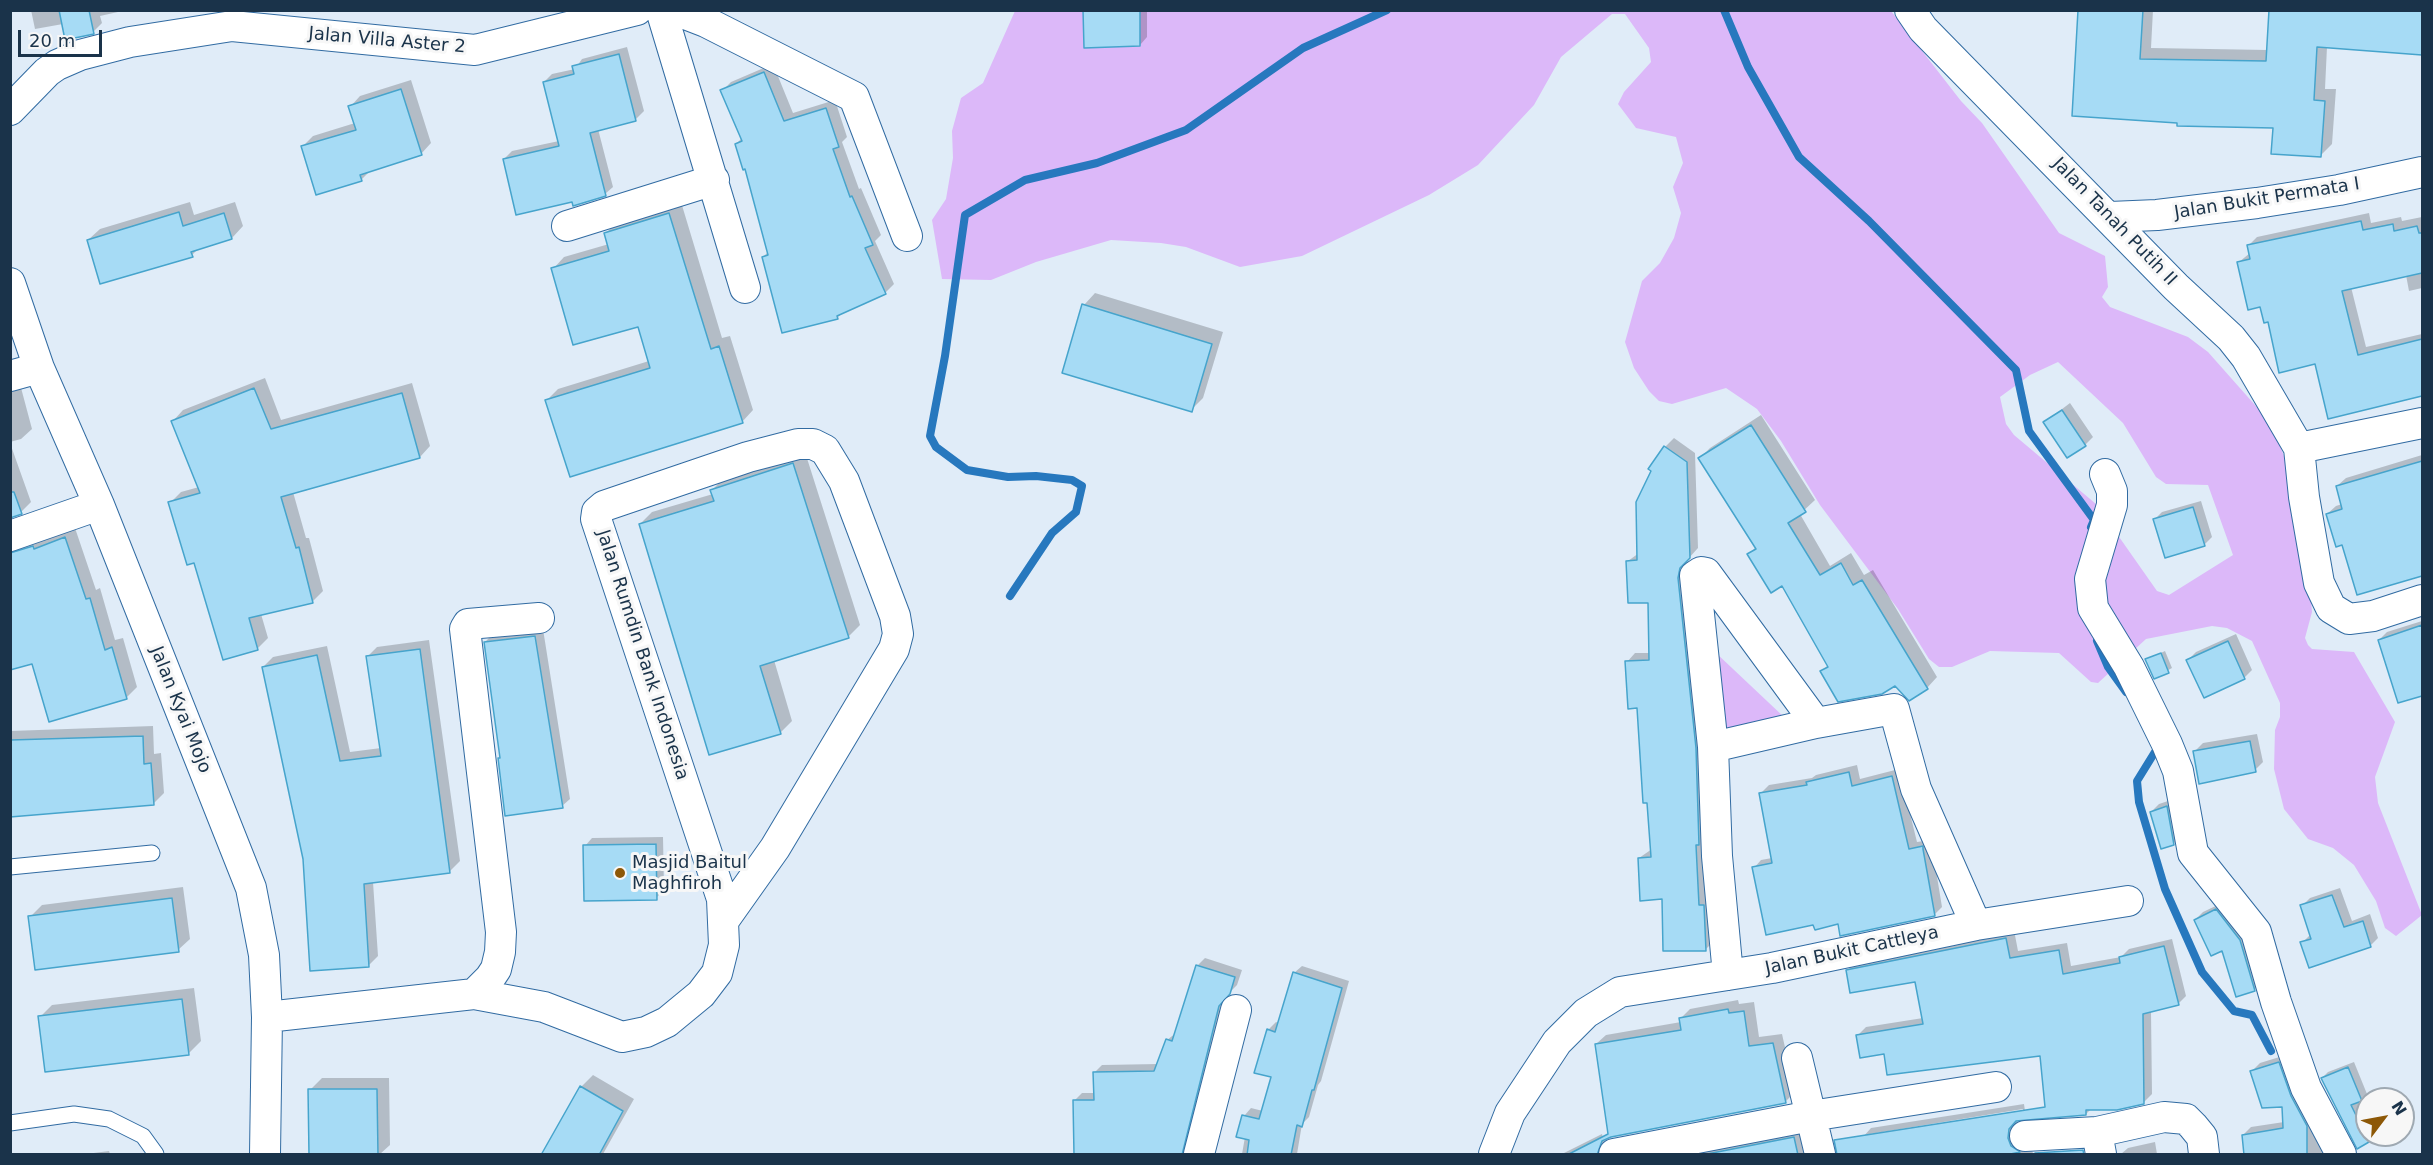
<!DOCTYPE html>
<html>
<head>
<meta charset="utf-8">
<style>
  body { margin:0 }
  #map { position:relative; width:2433px; height:1165px; overflow:hidden; background:#e0ecf8; font-family:"DejaVu Sans",sans-serif }
  canvas { display:block }
  .frame { position:absolute; inset:0; border:12px solid #1a334a; pointer-events:none }
  .north { position:absolute; left:2355px; top:1087px; width:60px; height:60px; box-sizing:border-box; background:#f7f7f7; border:2px solid #9fa9b2; border-radius:50%; rotate:58deg; font-size:16px; font-weight:700; line-height:24px; text-align:center; color:#1a334a }
  .north::after { content:''; display:block; margin:auto; width:21px; height:27px; background:#8d5807; clip-path:polygon(50% 0,100% 100%,50% 72%,0 100%) }
  .scale { position:absolute; left:18px; top:30px; width:84px; height:27px; box-sizing:border-box; border:3px solid #1a334a; border-top:0; padding-left:8px; font-size:18px; line-height:21px; white-space:nowrap; color:#1a334a; -webkit-text-stroke:4px #f7f7f7; paint-order:stroke }
</style>
</head>
<body>
<div id="map">
<canvas width="2433" height="1165"></canvas>
<div class="frame"></div>
<div class="north">N</div>
<div class="scale">20 m</div>
</div>
<script>
const c = document.querySelector('canvas').getContext('2d');
c.lineJoin = 'round';
function paint(path, color) { c.fillStyle = color; c.fill(path, 'evenodd'); }
const poly = rows => new Path2D(rows.map(r => 'M' + r).join(''));
function strokePath(path, color, width, dash) { c.strokeStyle = color; c.lineWidth = width; c.lineCap = dash ? 'butt' : 'round'; c.setLineDash(dash || []); c.stroke(path); }
function write(font, color, halo, rows, align = 'center') {
  c.font = font + ' "DejaVu Sans",sans-serif'; c.lineWidth = 6; c.setLineDash([]); c.textBaseline = 'middle'; c.strokeStyle = halo; c.fillStyle = color; for (const [text, x, y, turn = 0] of rows) {
    c.save(); c.translate(x, y); c.rotate((+turn || 0) * Math.PI / 180); c.textAlign = isNaN(turn) ? turn : align; if (halo) c.strokeText(text, 0, 0); c.fillText(text, 0, 0); c.restore();
  }
}
paint(poly([
  [1015,11,1891,11,1961,101,1982,123,2059,233,2105,256,2108,287,2102,297,2110,307,2188,337,2208,352,2270,422,2291,473,2306,538,2312,612,2305,638,2308,645,2312,649,2354,652,2395,722,2375,777,2378,803,2422,915,2396,936,2385,928,2376,901,2354,865,2333,848,2308,839,2284,809,2274,769,2275,730,2280,717,2280,703,2252,641,2227,628,2212,626,2146,639,2098,683,2091,682,2059,653,1990,651,1952,667,1939,667,1929,659,1898,609,1820,505,1781,441,1757,409,1726,388,1672,404,1659,401,1649,391,1634,368,1625,342,1642,281,1660,263,1674,238,1681,213,1673,187,1683,163,1676,137,1636,128,1618,104,1624,92,1651,62,1649,48,1625,14,1612,14,1561,57,1534,105,1478,165,1429,195,1302,256,1240,267,1186,247,1161,243,1111,240,1036,262,991,280,942,279,932,220,946,199,953,158,952,131,961,98,983,83],
  [2058,362,2123,423,2156,477,2166,484,2208,485,2233,555,2169,595,2157,591,2096,504,2014,435,2006,424,2000,397,2030,375],
  [1715,652,1785,718,1719,730]
]), '#dcb8f9');
paint(poly([
  [31,10,127,10,100,16,102,23,93,32,63,24,35,29],
  [1085,10,1147,10,1147,37,1140,45],
  [2079,10,2153,10,2151,48,2268,50,2271,10,2422,10,2422,54,2327,47,2325,89,2336,89,2332,144,2321,155,2274,126,2178,121],
  [627,47,644,111,636,119,598,129,613,187,605,194,573,200,504,159,512,151,559,141,544,82,552,74,575,69,582,59],
  [773,64,793,113,835,100,847,137,842,142,859,189,861,188,881,235,875,241,894,284,885,293,842,313,837,318,763,257,768,252,746,167,736,144,742,138,722,91,731,82],
  [411,80,431,143,421,154,371,170,361,180,303,146,313,136,355,123,350,107,360,96],
  [190,202,194,215,235,202,243,226,232,238,199,248,192,255,88,240,100,229],
  [681,202,722,338,730,336,753,410,742,422,547,400,558,389,649,361,639,325,553,269,564,257,609,244,606,233,617,222],
  [2369,213,2371,223,2401,217,2402,221,2422,217,2422,288,2409,291,2406,275,2351,287,2366,347,2422,334,2422,395,2329,417,2316,363,2269,320,2239,262,2250,253,2248,246,2257,237],
  [1095,293,1223,332,1203,398,1191,410,1084,305],
  [265,378,281,420,412,383,430,446,420,457,293,492,306,538,309,538,323,591,312,602,261,614,268,638,257,649,195,561,170,503,181,492,199,487,173,421,183,410],
  [20,384,32,429,21,439,10,442,10,386],
  [2070,403,2093,437,2085,445,2045,422],
  [1761,415,1815,500,1800,514,1830,566,1851,553,1864,575,1873,570,1937,677,1927,688,1822,671,1828,665,1782,584,1749,554,1756,547,1700,458,1710,448],
  [1674,438,1695,453,1698,548,1688,559,1686,568,1714,941,1706,949,1664,898,1639,858,1652,849,1638,707,1627,662,1635,653,1650,653,1650,601,1628,561,1639,553,1665,447],
  [10,443,31,502,21,512,10,517],
  [805,452,860,625,848,637,774,660,792,721,780,733,640,524,652,512,713,494,712,490,724,478],
  [2422,455,2422,574,2358,593,2343,543,2327,514,2336,506,2342,504,2337,486,2346,478],
  [2201,501,2212,537,2204,545,2154,520,2162,512],
  [75,528,96,590,100,588,115,640,123,638,137,687,126,698,33,662,10,668,10,540],
  [2422,621,2422,694,2399,702,2379,640,2387,632],
  [543,629,570,799,562,806,499,759,501,757,485,642,493,634],
  [2236,634,2252,670,2244,678,2204,696,2188,660,2196,652],
  [429,640,460,861,450,871,373,882,378,956,368,966,305,858,263,667,273,657,327,646,350,752,381,748,368,656,377,647],
  [2165,651,2172,668,2155,677,2146,660],
  [153,726,154,754,161,753,164,793,153,804,10,815,10,731],
  [2257,734,2263,762,2255,770,2195,751,2203,743],
  [1857,765,1860,779,1899,769,1917,842,1931,840,1942,907,1934,915,1815,923,1754,868,1761,860,1772,858,1761,793,1769,785,1812,778,1816,775],
  [2174,799,2181,836,2173,844,2151,812,2159,804],
  [663,837,664,890,656,898,585,846,592,838],
  [183,887,190,939,178,950,30,917,42,905],
  [2340,888,2352,921,2370,914,2378,938,2370,946,2302,943,2310,935,2302,906,2310,898],
  [2224,902,2248,932,2262,982,2254,990,2223,949,2195,920,2203,912],
  [2014,930,2018,951,2067,943,2071,966,2121,957,2129,949,2172,939,2186,996,2178,1004,2151,1011,2152,1094,2144,1102,2091,1109,2086,1114,2041,1054,1885,1052,1857,1036,1866,1027,1923,1018,1916,980,1848,970,1856,962],
  [1205,958,1242,970,1237,985,1226,996,1189,1141,1190,1154,1077,1154,1074,1101,1082,1093,1095,1093,1094,1073,1102,1065,1158,1064,1167,1040,1176,1033,1197,966],
  [1302,966,1349,981,1321,1081,1318,1085,1309,1117,1302,1124,1297,1154,1242,1154,1245,1137,1244,1116,1251,1108,1263,1111,1272,1076,1268,1030,1276,1022,1279,1023,1294,973],
  [194,988,201,1041,189,1053,40,1017,52,1005],
  [1738,1000,1739,1004,1754,1002,1759,1037,1782,1034,1795,1092,1785,1102,1596,1044,1606,1035,1681,1022,1680,1019,1690,1009],
  [2286,1055,2334,1154,2246,1154,2243,1135,2251,1127,2284,1122,2283,1106,2252,1071,2260,1063],
  [2354,1062,2367,1094,2358,1101,2367,1120,2367,1135,2374,1135,2369,1141,2322,1078,2328,1072],
  [593,1075,634,1099,603,1154,543,1154,581,1087],
  [322,1078,389,1078,390,1145,380,1154,310,1154,310,1090],
  [2024,1104,2025,1111,2018,1118,2016,1128,2031,1144,2033,1154,1865,1154,1863,1137,1871,1128],
  [2023,1109,2023,1112,1870,1137,1870,1134],
  [1806,1129,1814,1154,1678,1154],
  [1602,1134,1607,1154,1562,1154],
  [2155,1142,2157,1154,2121,1154,2128,1148],
  [109,1151,110,1154,86,1154]
]), '#0003');
strokePath(poly([
  [1724,10,1748,67,1799,157,1869,221,2016,370,2029,431,2094,520,2091,527],
  [1010,596,1052,533,1076,512,1082,486,1072,480,1036,476,1008,477,967,470,936,447,930,436,945,356,965,215,1025,180,1097,163,1186,130,1303,48,1387,10],
  [2097,641,2108,667,2126,692],
  [2157,744,2158,747,2137,781,2139,802,2165,889,2202,972,2234,1011,2252,1015,2271,1051]
]), '#2778be', 8);
const building = poly([
  [59,10,89,10,94,34,65,40,59,10],
  [1083,10,1140,10,1140,46,1084,48,1083,10],
  [2078,10,2143,10,2140,59,2266,61,2269,10,2422,10,2422,55,2317,47,2314,100,2325,101,2321,157,2271,154,2273,128,2177,126,2177,123,2072,116,2078,10],
  [619,54,636,121,590,133,606,196,573,206,572,202,516,215,503,159,559,146,543,82,574,74,572,66,619,54],
  [764,72,784,121,826,108,839,147,833,149,850,197,852,196,873,245,865,248,886,294,837,316,838,319,782,333,762,257,768,255,745,169,743,170,735,144,742,141,720,90,764,72],
  [401,89,422,155,360,175,362,181,316,195,301,146,356,130,348,106,401,89],
  [179,212,183,226,224,213,232,239,191,252,193,257,100,284,87,240,179,212],
  [669,213,711,349,719,346,743,423,570,477,545,400,650,368,638,327,573,345,551,268,609,251,604,233,669,213],
  [2361,221,2363,230,2393,224,2394,231,2417,226,2419,233,2422,233,2422,273,2342,291,2358,355,2422,339,2422,396,2328,419,2315,364,2279,373,2268,322,2264,323,2260,307,2248,310,2237,262,2250,259,2247,245,2361,221],
  [1082,304,1212,344,1192,412,1062,373,1082,304],
  [254,388,271,429,402,393,420,458,281,497,296,548,299,547,313,603,249,618,258,650,223,660,194,563,187,565,168,502,200,493,171,421,254,388],
  [2062,410,2086,446,2067,458,2043,422,2062,410],
  [1751,425,1806,512,1788,523,1820,575,1841,563,1853,585,1862,580,1928,689,1909,701,1895,686,1882,694,1838,702,1820,671,1828,667,1782,586,1771,593,1747,554,1756,549,1698,458,1751,425],
  [1664,446,1687,462,1690,558,1680,568,1678,578,1696,748,1699,845,1696,845,1699,905,1704,905,1706,951,1663,951,1662,899,1640,901,1638,858,1651,857,1647,803,1643,803,1637,708,1628,709,1625,661,1649,660,1648,603,1628,603,1626,561,1637,560,1636,502,1651,471,1648,469,1664,446],
  [2422,461,2422,576,2357,595,2342,545,2336,547,2326,514,2342,509,2336,486,2422,461],
  [793,463,849,638,760,666,781,734,709,755,639,524,714,501,710,490,793,463],
  [10,492,14,492,22,514,10,518,10,492],
  [2193,507,2205,546,2165,558,2153,519,2193,507],
  [65,537,86,599,90,598,105,650,112,647,127,699,49,722,32,664,10,670,10,553,33,546,34,549,65,537],
  [2422,625,2422,696,2398,703,2378,640,2422,625],
  [535,636,563,808,505,816,498,758,500,758,484,642,535,636],
  [2228,641,2245,679,2204,698,2186,660,2228,641],
  [420,649,450,873,364,884,369,967,310,971,303,859,262,667,317,655,340,761,381,756,366,656,420,649],
  [2161,653,2169,673,2154,679,2145,659,2161,653],
  [143,736,144,764,151,763,154,805,10,817,10,740,143,736],
  [2250,741,2256,772,2199,784,2193,751,2250,741],
  [1849,772,1852,786,1892,776,1909,849,1923,846,1923,849,1935,916,1840,936,1838,924,1815,930,1813,925,1766,935,1752,867,1772,863,1759,793,1807,785,1806,782,1849,772],
  [2167,806,2174,845,2161,849,2150,812,2167,806],
  [656,844,657,900,584,901,583,845,656,844],
  [2332,895,2344,927,2363,921,2371,947,2309,968,2300,942,2311,939,2300,905,2332,895],
  [172,898,179,952,35,970,28,916,172,898],
  [2216,909,2240,940,2255,991,2236,997,2222,951,2211,956,2194,920,2216,909],
  [2006,938,2010,958,2059,950,2063,974,2120,963,2119,957,2164,946,2179,1005,2143,1014,2144,1104,2117,1110,2086,1110,2086,1115,2016,1121,2009,1129,2008,1138,2011,1146,2020,1152,2006,1155,1837,1155,1834,1140,2045,1107,2040,1056,1887,1075,1884,1054,1860,1058,1856,1035,1923,1024,1915,982,1850,993,1846,970,2006,938],
  [1196,965,1235,977,1230,994,1219,1006,1182,1155,1074,1155,1073,1100,1094,1100,1093,1072,1154,1071,1166,1039,1172,1041,1196,965],
  [1293,972,1342,988,1314,1090,1312,1090,1302,1127,1297,1125,1291,1155,1247,1155,1249,1140,1236,1137,1242,1115,1259,1119,1271,1077,1254,1073,1267,1029,1275,1032,1293,972],
  [182,999,189,1055,45,1072,38,1016,182,999],
  [1728,1009,1729,1013,1744,1011,1749,1046,1773,1043,1786,1103,1611,1137,1602,1141,1597,1155,1567,1155,1608,1134,1595,1044,1681,1030,1679,1018,1728,1009],
  [2279,1062,2291,1096,2307,1126,2307,1155,2244,1155,2242,1135,2283,1128,2282,1107,2262,1108,2250,1071,2279,1062],
  [2348,1067,2362,1101,2351,1105,2369,1142,2357,1149,2321,1078,2348,1067],
  [580,1086,623,1111,599,1155,541,1155,580,1086],
  [308,1089,377,1089,378,1155,309,1155,308,1089],
  [1794,1137,1798,1155,1702,1155,1794,1137],
  [2083,1150,2084,1155,2035,1153,2083,1150]
]);
paint(building, '#a6dbf5');
strokePath(building, '#46a4cc', 1.5);
const service = poly([
  [10,867,152,853],
  [10,1123,74,1114,109,1119,143,1136,156,1154]
]);
const minor = poly([
  [661,10,745,288],
  [675,10,706,22,854,97,907,236],
  [1910,10,1923,29,2176,287,2231,338,2246,357,2299,448,2304,497,2319,583,2331,608,2349,619,2373,616,2422,600],
  [10,110,47,72,57,65,80,55,130,42,232,26,475,50,637,10],
  [2110,217,2157,215,2257,203,2339,190,2422,172],
  [567,226,714,180],
  [10,283,39,368,99,505,251,888,264,955,267,1017,265,1154],
  [10,376,39,368],
  [2299,448,2422,423],
  [2105,474,2112,491,2112,505,2090,579,2093,608,2129,667,2167,744,2178,771,2193,853,2256,932,2276,1002,2306,1088,2341,1154],
  [10,536,99,505],
  [1713,747,1816,723],
  [1976,925,2128,901],
  [474,994,544,1007,622,1037,646,1032,667,1022,701,994,717,973,724,945,722,899,596,519,597,512,604,506,748,457,798,444,813,444,825,450,844,481,895,616,898,634,894,649,775,848,724,920],
  [267,1017,474,994,490,978,496,969,500,952,501,932,465,629,468,624,539,618],
  [1797,1058,1820,1154],
  [2025,1136,2097,1132],
  [1199,1154,1236,1010],
  [1494,1154,1510,1113,1557,1042,1586,1013,1620,992,1772,968,1976,925,1916,789,1894,709,1816,723,1706,573,1701,572,1695,576,1713,747,1717,856,1728,975],
  [1614,1154,1811,1116,1996,1087],
  [2101,1154,2097,1132,2164,1117,2186,1119,2193,1126,2202,1137,2204,1154]
]);
strokePath(service, '#316ba2', 17);
strokePath(minor, '#316ba2', 32);
strokePath(service, '#fff', 15);
strokePath(minor, '#fff', 30);
for (const [x, y, r, color] of [
  [620,873,6,"#8d5807"]
]) { const dot = new Path2D(); dot.arc(x, y, r, 0, 2 * Math.PI); c.fillStyle = color; c.fill(dot); strokePath(dot, '#f7f7f7', 2); }
write('18px', '#1a334a', '#f7f7f7', [
  ["Jalan Villa Aster 2",387,41,5],
  ["Jalan Bukit Permata I",2267,199,-9],
  ["Jalan Tanah Putih II",2114,222,46],
  ["Jalan Rumdin Bank Indonesia",642,655,72],
  ["Jalan Kyai Mojo",180,710,68],
  ["Jalan Bukit Cattleya",1852,951,-12]
]);
write('18px', '#1a334a', '#f7f7f7', [
  ["Masjid Baitul",632,863],
  ["Maghfiroh",632,884]
], 'left');
</script>
</body>
</html>
